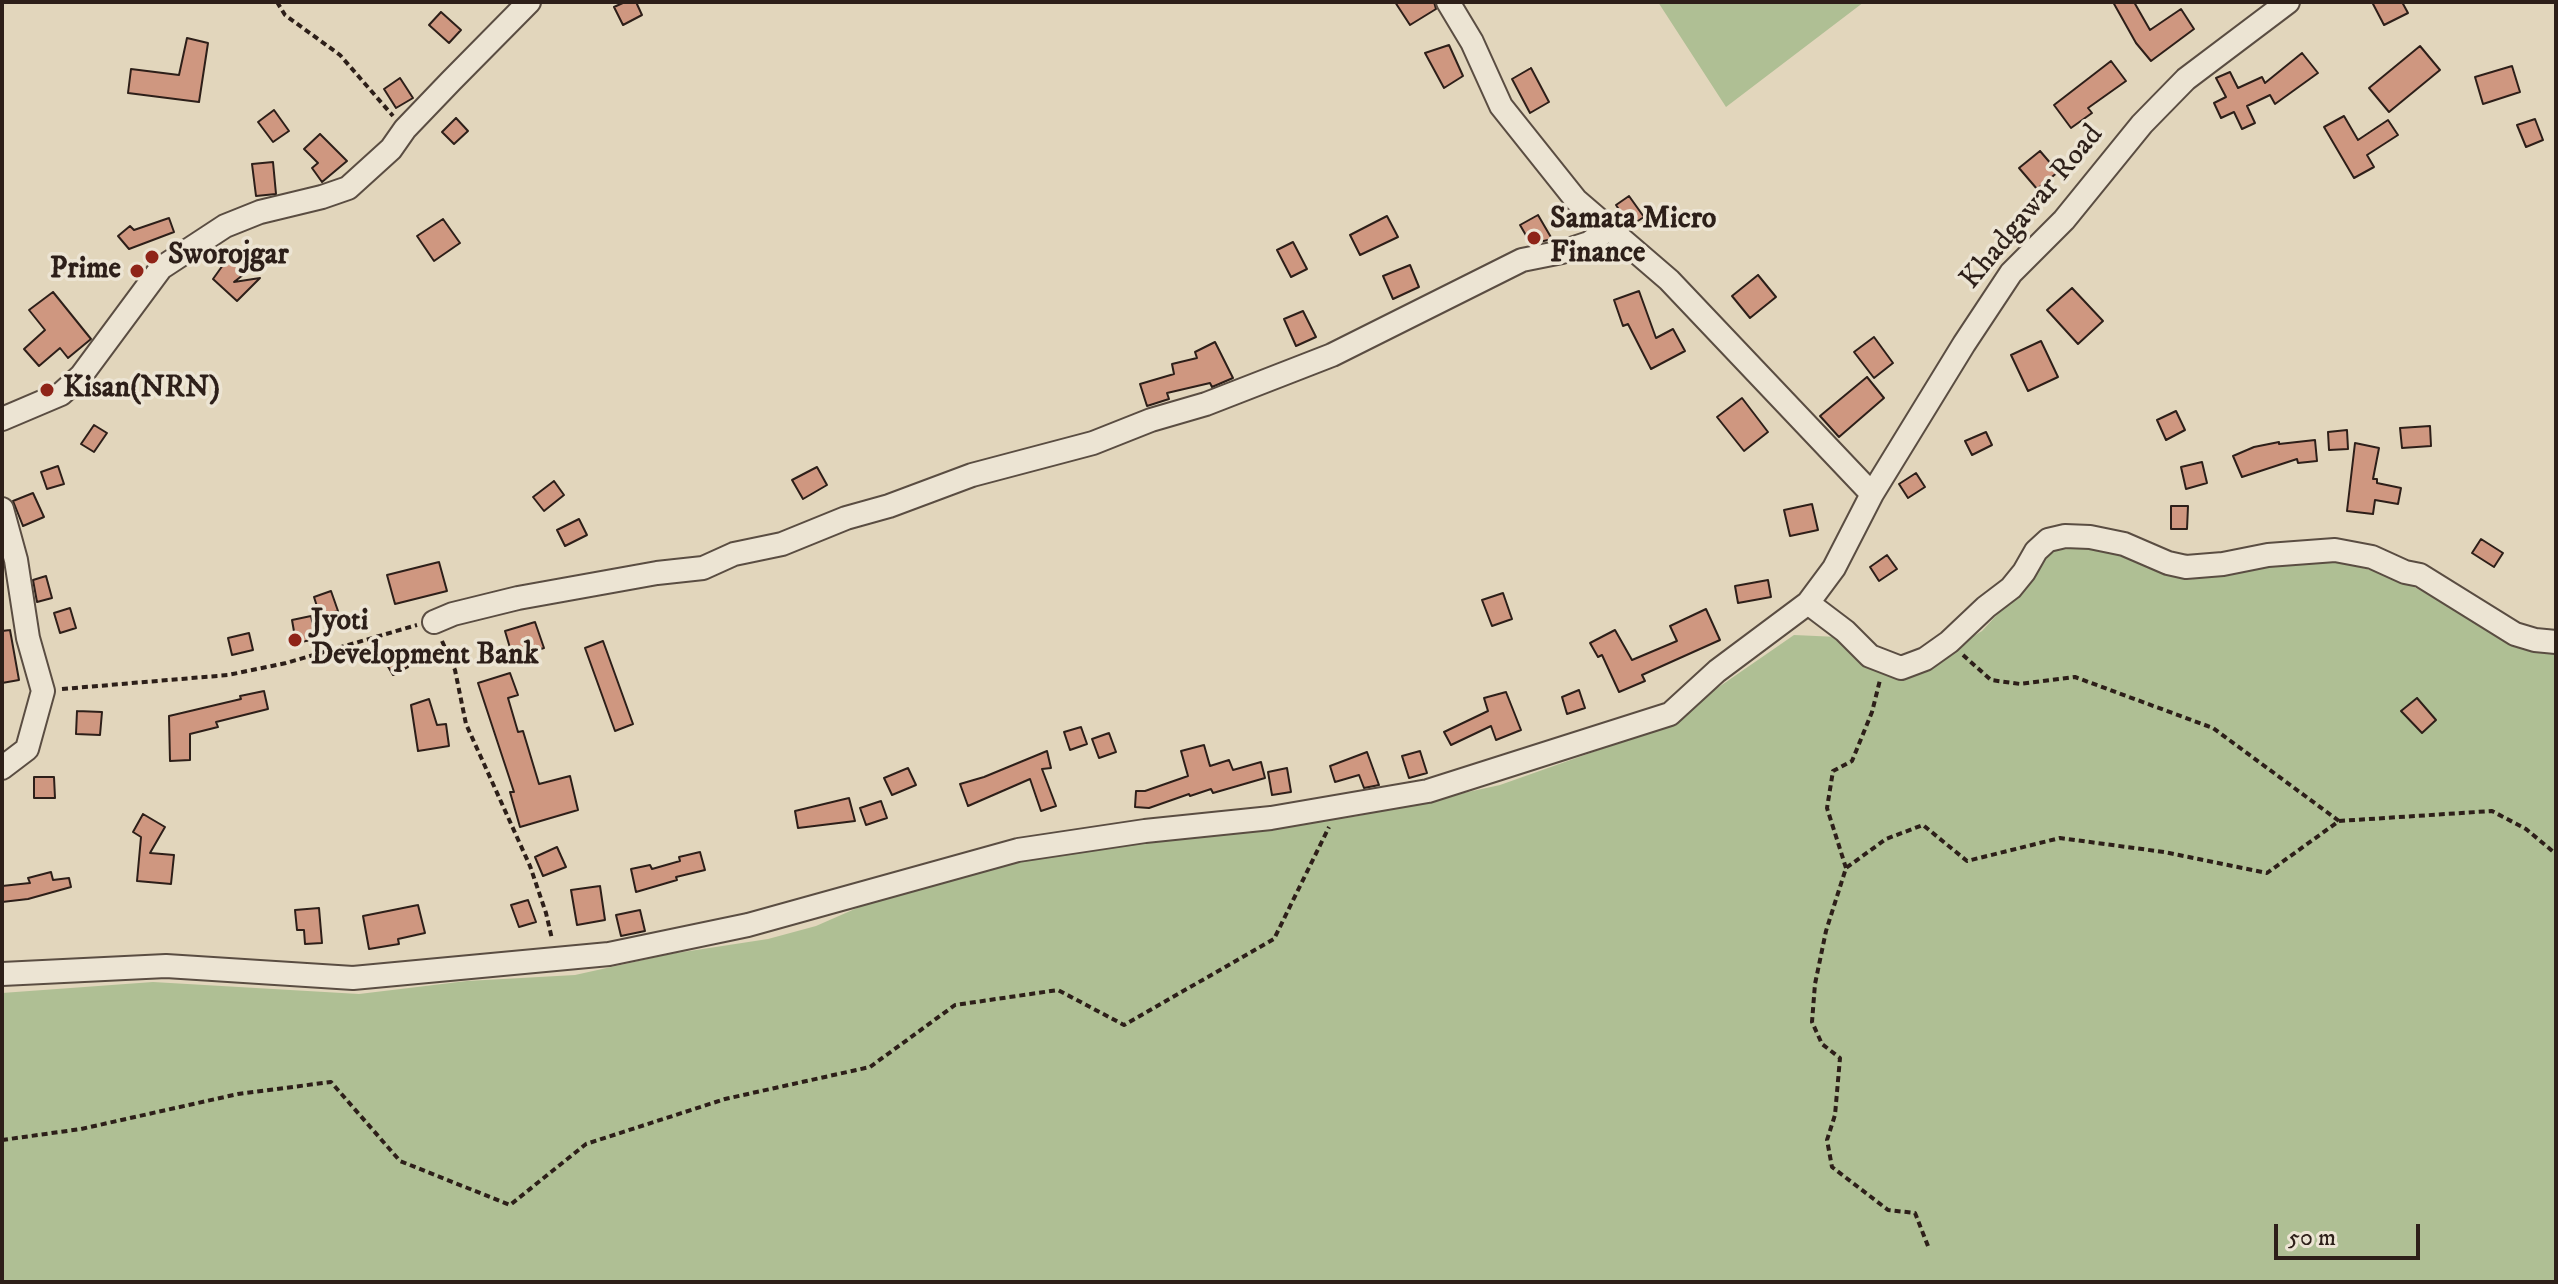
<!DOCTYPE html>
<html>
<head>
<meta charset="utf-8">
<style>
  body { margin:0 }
  #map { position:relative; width:2558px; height:1284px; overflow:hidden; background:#e2d6bc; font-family:"IM FELL DW Pica",serif }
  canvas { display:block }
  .frame { position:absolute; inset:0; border:4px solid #2d1f19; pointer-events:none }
  .scale { position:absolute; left:2274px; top:1224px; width:146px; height:36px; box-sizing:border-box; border:4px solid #2d1f19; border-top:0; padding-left:10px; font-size:24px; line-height:28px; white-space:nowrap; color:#2d1f19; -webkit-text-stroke:6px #ece4d3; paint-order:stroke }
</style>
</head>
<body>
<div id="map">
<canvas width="2558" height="1284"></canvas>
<div class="frame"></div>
<div class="scale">50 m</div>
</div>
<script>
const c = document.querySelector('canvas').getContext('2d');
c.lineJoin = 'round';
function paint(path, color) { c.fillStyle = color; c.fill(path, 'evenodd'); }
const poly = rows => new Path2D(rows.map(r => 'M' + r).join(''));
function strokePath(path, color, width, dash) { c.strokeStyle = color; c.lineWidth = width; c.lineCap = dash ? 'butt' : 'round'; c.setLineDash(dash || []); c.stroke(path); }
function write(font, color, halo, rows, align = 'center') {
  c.font = font + ' "IM FELL DW Pica",serif'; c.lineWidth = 7; c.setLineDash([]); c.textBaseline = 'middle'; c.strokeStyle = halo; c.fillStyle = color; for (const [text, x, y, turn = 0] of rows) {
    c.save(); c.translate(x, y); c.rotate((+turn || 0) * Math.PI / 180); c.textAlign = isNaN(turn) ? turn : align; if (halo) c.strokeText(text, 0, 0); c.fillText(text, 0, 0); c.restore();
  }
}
paint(poly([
  [1658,2,1864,2,1726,107],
  [2092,548,2149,560,2187,580,2326,558,2396,577,2478,622,2545,654,2556,650,2556,1282,2,1282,2,993,153,982,359,994,467,981,575,975,670,954,768,939,816,926,889,894,967,871,1046,854,1217,831,1358,816,1500,785,1658,729,1794,635,1838,637,1924,666,1982,631,2027,582,2051,550]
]), '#afbf94');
const building = poly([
  [625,2,636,2,642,15,623,25,614,7,625,2],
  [1395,2,1434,2,1436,9,1410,25,1395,2],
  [2113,2,2134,2,2150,30,2181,9,2194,29,2151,61,2136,43,2113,2],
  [2372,2,2402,2,2408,13,2384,25,2372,2],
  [441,12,461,30,449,43,429,25,441,12],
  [187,38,208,43,199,102,128,93,131,69,179,75,187,38],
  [1449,45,1463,76,1444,88,1425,53,1449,45],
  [2420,46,2440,70,2389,112,2369,88,2420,46],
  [2302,53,2318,73,2275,104,2270,95,2247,106,2255,123,2242,129,2234,112,2221,118,2214,103,2226,97,2216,78,2230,72,2238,88,2262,77,2265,83,2302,53],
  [2111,61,2126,81,2088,108,2092,113,2071,128,2054,105,2111,61],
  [2512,66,2520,92,2483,104,2475,77,2512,66],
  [1531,68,1549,102,1530,113,1512,79,1531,68],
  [400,78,413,98,396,108,384,89,400,78],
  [274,110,289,131,273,142,258,122,274,110],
  [2344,116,2358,140,2388,120,2398,135,2367,155,2374,167,2354,178,2324,127,2344,116],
  [456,118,468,131,454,144,442,132,456,118],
  [2535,119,2543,140,2526,147,2517,125,2535,119],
  [320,134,347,161,322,182,312,168,318,163,304,149,320,134],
  [2040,151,2058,172,2037,189,2019,168,2040,151],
  [273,162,276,194,256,196,252,164,273,162],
  [1629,196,1644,217,1630,226,1616,205,1629,196],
  [1538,215,1552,239,1531,244,1520,225,1538,215],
  [1387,216,1398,237,1360,255,1350,235,1387,216],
  [169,218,174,232,129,249,118,236,130,226,134,230,169,218],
  [443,219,460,243,434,261,417,236,443,219],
  [1293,242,1307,269,1291,277,1277,250,1293,242],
  [228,258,248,271,234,282,260,278,237,301,213,279,228,258],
  [1410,265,1419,287,1393,299,1383,276,1410,265],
  [1758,275,1776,297,1750,318,1732,296,1758,275],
  [2072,288,2103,321,2078,344,2047,310,2072,288],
  [1639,291,1656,338,1673,329,1685,351,1651,369,1628,324,1623,326,1614,300,1639,291],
  [53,292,91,339,68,358,60,348,39,366,24,349,45,330,29,310,53,292],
  [1303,311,1316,337,1296,346,1284,319,1303,311],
  [1874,337,1893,363,1874,378,1854,352,1874,337],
  [2041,341,2058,377,2028,391,2011,355,2041,341],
  [1215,342,1233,378,1212,387,1210,383,1167,393,1169,399,1147,406,1140,384,1174,374,1172,364,1197,358,1195,352,1215,342],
  [1867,377,1884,398,1839,437,1820,416,1867,377],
  [1742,398,1768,432,1744,451,1717,417,1742,398],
  [2176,411,2185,430,2166,440,2157,420,2176,411],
  [94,425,107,433,94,452,81,444,94,425],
  [2430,426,2431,446,2402,448,2400,428,2430,426],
  [2347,430,2348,449,2329,450,2328,432,2347,430],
  [1986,432,1992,445,1972,455,1965,441,1986,432],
  [2315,440,2317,461,2298,463,2297,459,2242,477,2233,456,2254,447,2279,442,2279,444,2315,440],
  [2355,443,2379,448,2373,479,2377,479,2377,483,2401,488,2398,504,2375,500,2373,514,2347,511,2355,443],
  [2202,462,2207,483,2186,489,2181,467,2202,462],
  [58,466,64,484,47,489,41,472,58,466],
  [817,467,827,485,803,499,792,480,817,467],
  [1916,473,1925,487,1908,498,1899,484,1916,473],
  [554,481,564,495,544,511,533,497,554,481],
  [33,493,44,517,23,526,13,501,33,493],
  [1812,504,1818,530,1790,536,1784,510,1812,504],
  [2171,506,2188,506,2187,529,2171,529,2171,506],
  [579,519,587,535,565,546,557,530,579,519],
  [2481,539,2503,553,2494,567,2472,553,2481,539],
  [1887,555,1897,569,1879,581,1870,567,1887,555],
  [439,562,447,591,395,604,387,575,439,562],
  [46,576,52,598,37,602,33,580,46,576],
  [1768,580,1771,597,1738,603,1735,586,1768,580],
  [331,591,338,611,320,616,314,597,331,591],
  [1503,593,1512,619,1492,626,1482,600,1503,593],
  [70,608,76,628,60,633,54,613,70,608],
  [1706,609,1720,640,1642,675,1645,681,1619,692,1602,655,1598,657,1590,643,1615,630,1632,660,1677,641,1670,626,1706,609],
  [311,616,316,639,296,643,292,620,311,616],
  [535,622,544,648,513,658,505,631,535,622],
  [10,630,19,680,2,683,2,631,10,630],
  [249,633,253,650,232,655,228,638,249,633],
  [603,641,633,724,615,731,585,648,603,641],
  [398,650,408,667,393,675,383,658,398,650],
  [510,673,518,695,508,698,518,732,523,731,539,784,570,776,578,810,520,827,510,792,514,792,478,683,510,673],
  [1579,690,1585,708,1567,714,1562,697,1579,690],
  [264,691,268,709,216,722,218,727,190,734,190,760,170,761,169,716,241,699,240,696,264,691],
  [1506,692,1521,730,1496,740,1491,726,1451,745,1444,732,1488,711,1484,698,1506,692],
  [2417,698,2436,720,2422,733,2401,711,2417,698],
  [429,699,437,725,446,724,449,746,418,751,411,705,429,699],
  [77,711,102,712,100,735,76,734,77,711],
  [1081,727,1087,744,1070,750,1064,732,1081,727],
  [1109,733,1116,752,1099,758,1092,739,1109,733],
  [1204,745,1210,766,1229,760,1233,770,1261,762,1265,778,1213,793,1211,789,1190,796,1189,794,1149,808,1135,807,1136,791,1145,791,1188,776,1181,751,1204,745],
  [1047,751,1051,768,1042,769,1056,806,1041,811,1030,779,968,806,960,784,984,777,1047,751],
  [1420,751,1427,773,1409,778,1402,756,1420,751],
  [1367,752,1379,785,1364,788,1359,775,1335,782,1330,766,1367,752],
  [908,768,916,785,892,795,884,778,908,768],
  [1287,768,1291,792,1272,795,1268,772,1287,768],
  [34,777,54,777,55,798,34,798,34,777],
  [849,798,855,821,798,828,795,811,849,798],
  [881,801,887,818,866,825,860,808,881,801],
  [143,814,165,827,150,853,174,855,171,884,137,881,141,837,133,832,143,814],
  [557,847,566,867,543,876,535,857,557,847],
  [700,852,705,870,676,877,677,880,636,892,631,869,650,865,652,869,680,861,679,857,700,852],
  [51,872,53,880,69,878,71,887,28,899,2,902,2,886,30,883,28,878,51,872],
  [600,886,605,920,577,925,571,890,600,886],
  [528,900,536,922,519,927,511,905,528,900],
  [418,905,425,933,398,939,399,944,369,949,363,916,418,905],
  [319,908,322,943,305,944,304,930,297,930,295,910,319,908],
  [640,910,645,931,621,936,616,915,640,910]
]);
paint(building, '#cf9780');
strokePath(building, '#2d1f19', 2);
const street = poly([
  [1448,2,1472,42,1501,106,1576,200,1669,280,1872,494],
  [2,419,61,394,81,376,161,268,225,226,260,212,322,197,348,188,391,149,405,129,451,81,529,2],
  [2,509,16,560,28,638,43,691,27,749,2,768],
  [1808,603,1845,631,1870,656,1901,668,1925,659,1949,642,1986,607,2011,588,2024,572,2036,551,2048,540,2065,536,2090,537,2124,544,2168,563,2186,567,2223,564,2268,555,2335,550,2372,557,2405,572,2420,575,2515,634,2535,640,2556,642],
  [434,622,453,614,518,598,657,573,703,568,734,554,782,544,846,518,889,506,972,475,1093,443,1151,420,1206,404,1332,355,1522,260,1562,252,1589,243,1610,228],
  [2,974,166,966,353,978,609,954,748,925,1018,850,1145,831,1271,818,1428,791,1670,714,1717,671,1808,603,1834,568,1872,494,1964,344,2011,273,2064,220,2142,124,2186,79,2288,2]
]);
strokePath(street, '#5a4d42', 26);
strokePath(poly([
  [277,2,285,15,340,55,393,116],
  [442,641,455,670,466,724,530,866,546,913,552,939],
  [1963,655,1991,680,2020,684,2075,677,2213,728,2339,821],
  [62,689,228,675,286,663,417,625],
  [1846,868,1827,808,1833,771,1852,761,1872,712,1880,680],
  [2,1140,81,1129,238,1094,331,1082,400,1161,510,1205,586,1144,725,1099,870,1067,955,1005,1058,990,1124,1025,1274,939,1329,827],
  [1928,1246,1915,1213,1888,1210,1832,1167,1827,1140,1835,1115,1840,1058,1822,1044,1812,1022,1815,984,1826,931,1846,868,1886,839,1923,825,1967,861,2060,838,2164,852,2267,873,2339,821,2492,811,2526,829,2556,854]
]), '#2d1f19', 4, [6, 4]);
strokePath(street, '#ece4d3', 22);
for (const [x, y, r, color] of [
  [1534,238,8,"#8f2418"],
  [152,257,8,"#8f2418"],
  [137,271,8,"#8f2418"],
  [47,390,8,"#8f2418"],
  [295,640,8,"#8f2418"]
]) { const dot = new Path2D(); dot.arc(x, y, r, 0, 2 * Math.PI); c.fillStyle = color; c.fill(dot); strokePath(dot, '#ece4d3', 3); }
write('30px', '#2d1f19', '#ece4d3', [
  ["Khadgawar Road",2033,208,-50]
]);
write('bold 30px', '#2d1f19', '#ece4d3', [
  ["Samata Micro",1550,221],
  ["Finance",1550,255],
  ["Sworojgar",168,257],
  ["Prime",121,271,"right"],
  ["Kisan(NRN)",63,390],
  ["Jyoti",311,623],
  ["Development Bank",311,657]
], 'left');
</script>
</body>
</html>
